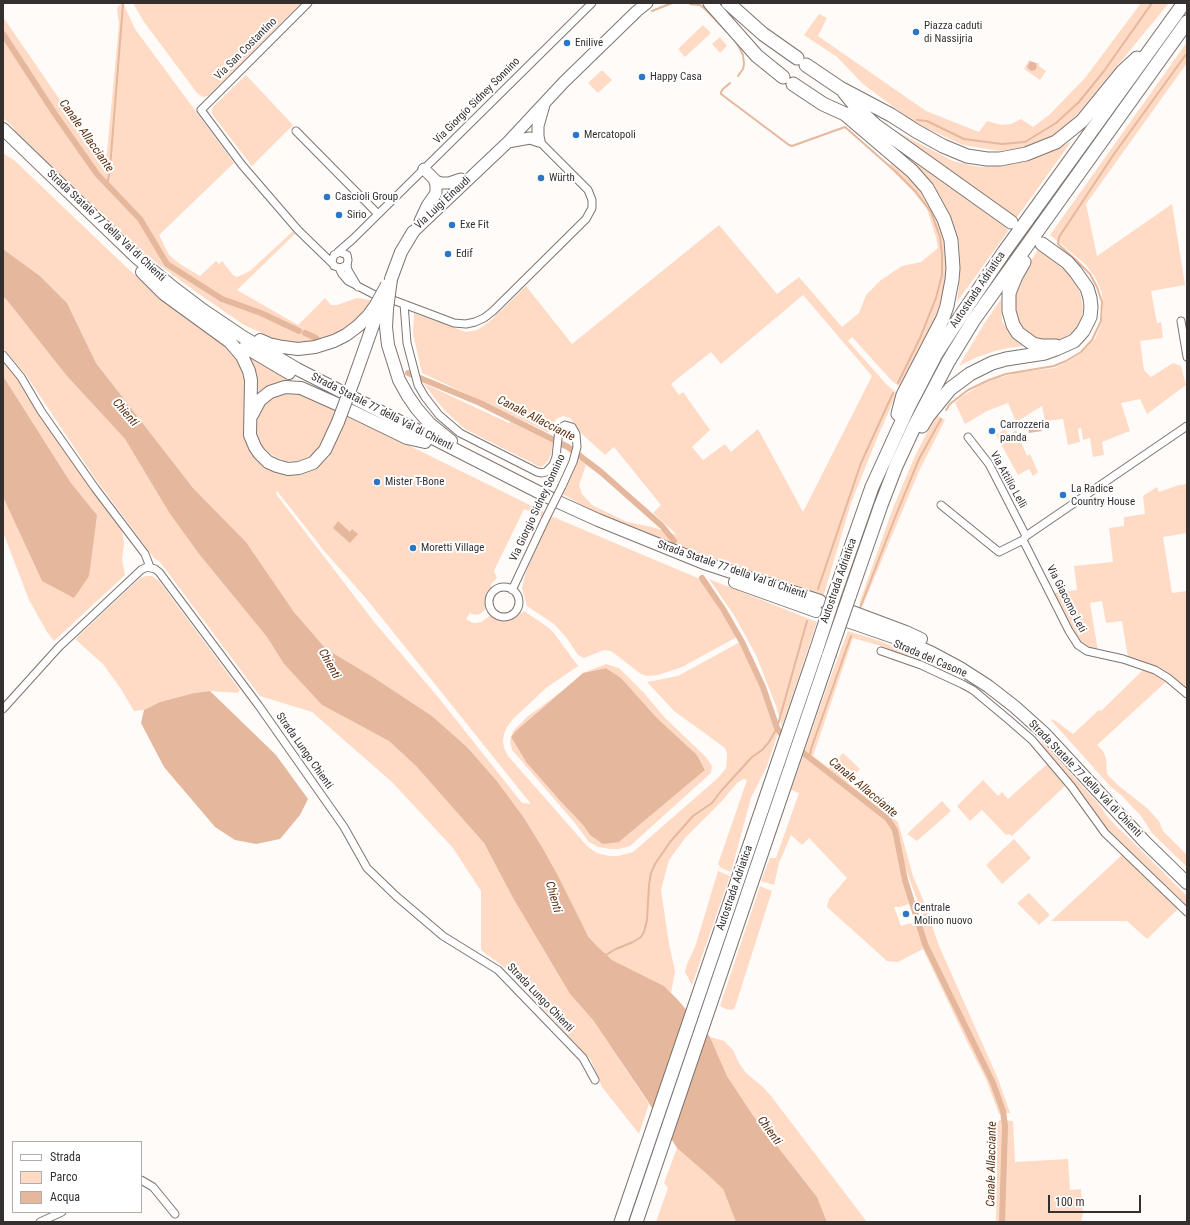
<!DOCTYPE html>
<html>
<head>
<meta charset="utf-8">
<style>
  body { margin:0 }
  #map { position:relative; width:1190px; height:1225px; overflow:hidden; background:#fefbf9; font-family:"Roboto Condensed",sans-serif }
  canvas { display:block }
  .frame { position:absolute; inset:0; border:4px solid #34302f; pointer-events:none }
  .legend { position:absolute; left:12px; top:1141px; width:130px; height:72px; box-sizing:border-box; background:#fff; border:1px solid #aeacac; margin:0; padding:5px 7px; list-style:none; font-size:12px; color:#34302f }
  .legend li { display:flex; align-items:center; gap:8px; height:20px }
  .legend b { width:20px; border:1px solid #aeacac }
  .scale { position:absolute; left:1048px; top:1195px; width:93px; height:18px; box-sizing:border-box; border:2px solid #34302f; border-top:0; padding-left:5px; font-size:12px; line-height:14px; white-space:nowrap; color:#34302f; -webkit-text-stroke:3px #fff; paint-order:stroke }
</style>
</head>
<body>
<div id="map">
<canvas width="1190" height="1225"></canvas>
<div class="frame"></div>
<ul class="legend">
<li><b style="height:5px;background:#fff"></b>Strada</li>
<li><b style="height:11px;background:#ffdbc6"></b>Parco</li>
<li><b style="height:11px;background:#e5b79c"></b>Acqua</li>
</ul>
<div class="scale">100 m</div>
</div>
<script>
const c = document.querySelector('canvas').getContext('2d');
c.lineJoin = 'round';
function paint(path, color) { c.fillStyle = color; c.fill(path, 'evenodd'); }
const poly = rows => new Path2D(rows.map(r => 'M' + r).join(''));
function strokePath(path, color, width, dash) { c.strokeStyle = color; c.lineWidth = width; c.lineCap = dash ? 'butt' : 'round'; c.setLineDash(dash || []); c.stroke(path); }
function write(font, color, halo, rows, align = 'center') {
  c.font = font + ' "Roboto Condensed",sans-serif'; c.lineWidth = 4; c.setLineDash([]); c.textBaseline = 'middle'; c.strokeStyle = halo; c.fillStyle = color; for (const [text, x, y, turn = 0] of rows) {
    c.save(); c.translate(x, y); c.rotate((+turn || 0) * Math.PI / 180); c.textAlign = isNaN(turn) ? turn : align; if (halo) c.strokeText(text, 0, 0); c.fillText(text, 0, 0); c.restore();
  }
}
paint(poly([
  [133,3,301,3,208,96,203,97,197,93,144,22],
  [1141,3,1169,3,1075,117,1053,137,1028,147,1000,151,963,145,924,127,907,117,863,84,837,57,804,35,819,14,827,18,818,36,926,111,979,132,987,121,1001,125,1011,124,1021,119,1033,127,1049,115,1085,78],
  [121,4,124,5,135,29,234,163,159,235,169,255,180,264,200,276,216,261,219,264,222,261,233,275,237,277,250,271,293,231,295,234,237,290,298,325,325,298,331,305,337,305,357,298,371,300,365,312,357,320,343,330,311,342,287,342,275,339,244,325,199,294,128,242,19,138,13,127,3,118,3,17,100,158,105,159,107,152,119,24,117,10,118,6],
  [703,25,711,33,685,57,678,49],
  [720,37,727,46,720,53,712,44],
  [1187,42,1187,63,1086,204,1097,256,1172,204,1185,285,1151,291,1157,323,1161,322,1163,338,1140,341,1144,370,1151,377,1173,363,1181,366,1186,385,1147,414,1140,399,1121,403,1130,431,1102,442,1104,455,1093,457,1090,438,1083,440,1081,428,1078,429,1080,442,1068,445,1063,419,1045,421,1042,406,1016,422,1008,403,987,411,965,424,955,403,961,397,981,385,995,379,1016,373,1054,368,1065,363,1080,354,1095,339,1102,322,1103,309,1102,293,1095,277,1085,264,1050,235],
  [1029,60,1030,61,1027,67,1037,68,1036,63,1039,63,1039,66,1046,71,1040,80,1024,69],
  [601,71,603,71,612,80,598,93,588,83],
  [246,75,293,125,252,166,212,114,212,108],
  [888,127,953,161,979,167,1000,166,1038,156,1071,142,1015,220],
  [887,144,898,148,1009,230,957,302,960,276,959,241,949,217],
  [3,153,14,160,124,265,155,293,219,340,236,356,246,375,244,438,251,454,263,466,277,473,290,475,305,473,316,469,329,457,347,415,544,512,542,517,524,509,494,571,497,578,491,584,491,588,486,594,485,610,480,614,475,615,470,613,466,619,473,623,477,623,481,622,491,615,496,618,506,621,516,617,524,611,549,628,554,633,578,666,546,688,513,719,507,727,504,734,503,741,504,748,508,756,588,847,597,853,609,856,618,856,633,852,718,778,726,768,727,754,725,748,674,711,647,682,678,676,740,642,761,688,775,730,778,733,767,766,751,798,731,872,721,868,718,864,747,780,743,779,737,783,723,800,686,837,669,860,661,890,669,944,675,971,671,993,664,986,612,960,596,945,588,935,496,780,467,747,432,716,373,677,326,649,294,612,246,542,193,488,96,363,67,303,40,276,3,249],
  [277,491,325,552,364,596,406,648,531,804,522,803,438,697,375,623,276,494],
  [892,162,921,188,945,231,947,278,938,316,900,387,892,381,852,337,848,341,887,385,897,393,878,436,851,503,823,597,697,556,679,545,672,546,591,512,577,502,562,494,569,479,577,458,586,465,579,485,582,494,592,505,627,522,652,527,677,535,653,513,661,505,614,447,605,455,583,435,570,418,563,416,556,419,551,430,550,432,547,432,422,373,413,334,414,313,466,332,477,330,489,322,526,286,572,344,719,225,777,294,799,277,842,327,859,313,866,295,881,280,902,266,921,262,938,248,936,237,927,209,911,189,889,167],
  [803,295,872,376,803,512,758,429,731,452,725,444,703,460,692,447,710,430,683,392,679,395,671,384,711,352,721,364],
  [1038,250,1059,265,1069,275,1077,286,1081,296,1083,307,1082,318,1078,326,1065,338,1056,342,1039,340,1031,336,1023,329,1018,322,1015,312,1016,291,1026,268],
  [3,297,6,299,66,375,125,439,170,514,199,554,267,637,284,664,322,705,389,741,416,766,484,843,513,898,570,994,593,1020,649,1104,639,1134,602,1087,591,1060,505,968,481,950,481,891,453,848,393,783,312,712,260,696,160,562,154,558,94,477,26,375,3,348],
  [1001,299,1002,321,1012,336,1023,346,1008,348,995,351,975,358,959,366,984,324],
  [247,355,294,383,262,394,258,393,256,372],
  [3,359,17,376,42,417,83,477,122,529,124,544,122,559,125,575,54,641,47,632,29,600,3,532,3,497,42,581,97,515,71,483,3,376],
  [423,383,509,423,511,422,553,443,551,454,548,461,543,466,540,467,465,429,444,410],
  [291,388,335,410,325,440,319,450,309,457,298,461,286,461,275,457,266,450,259,441,256,429,256,417,269,397],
  [936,415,945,420,919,471,863,605,859,604,893,508,915,456],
  [1005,429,1009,435,1016,430,1027,456,1030,454,1038,472,1033,476,1029,469,1018,475,996,435],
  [1187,484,1187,533,1163,537,1172,593,1187,591,1187,691,1128,658,1122,621,1106,623,1102,601,1090,603,1098,651,1089,649,1080,643,1071,628,1054,593,1077,590,1074,566,1113,562,1109,528,1124,526,1124,517,1145,514,1143,496,1157,487,1159,492,1179,485],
  [551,516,700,579,737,637,682,667,658,675,647,676,641,674,611,651,604,650,584,658,578,655,566,637,554,624,527,606,522,588,526,572],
  [146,576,152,576,159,581,240,690,238,693,210,691,194,693,160,702,144,710,134,711,121,689,103,664,75,639,140,578],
  [709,579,817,622,782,727,776,706,756,655,734,615],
  [848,631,880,641,926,661,970,684,991,700,968,685,939,671,884,647,853,638,813,756,829,768,843,753,860,769,847,782,898,822,913,876,931,919,933,929,940,948,998,1079,1010,1113,999,1114,986,1079,970,1048,923,949,898,962,887,961,827,907,829,899,847,878,809,838,802,845,791,835,779,863,774,885,761,881,770,858,776,858,799,793,791,790,829,681],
  [901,852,910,881,924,918,915,921,916,925,913,926,911,923,901,926,894,907,900,907,909,904,898,856],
  [606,664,619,668,644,693,666,719,706,757,712,766,711,773,682,799,630,846,619,849,611,849,598,847,589,842,574,822,512,750,510,741,513,731,527,717,565,689,541,709,511,737,526,762,562,803,583,825,590,835,619,842,705,770,697,755,657,718,621,678,606,668,583,673],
  [1145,668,1168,680,1097,745,1103,751,1106,758,1107,774,1119,786,1147,808,1159,821,1163,831,1187,855,1187,867,1152,833,1141,816,1122,796,1110,786,1050,719,1056,721,1073,734,1099,710,1101,711],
  [1040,740,1098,803,1107,816,1117,827,1125,834,1187,896,1187,908,1104,827,1076,787,1046,752],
  [1047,764,1065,786,1012,836,1009,834,1006,835,982,810,970,821,957,806,983,780,998,796,1002,792,1008,799],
  [942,801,951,811,917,841,907,834],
  [1014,839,1031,858,1002,884,986,865],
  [1123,854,1178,909,1147,939,1127,921,1051,921],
  [718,871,730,876,692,985,685,972,687,964,695,947],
  [760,886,772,891,735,1007,732,1010,726,1009,720,1006],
  [1029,893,1050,915,1039,925,1017,903],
  [710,1037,724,1041,733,1050,739,1063,746,1073,763,1087,771,1096,867,1222,827,1222,817,1197,752,1114,727,1076],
  [1000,1120,1013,1121,1015,1162,1068,1159,1070,1190,1081,1189,1083,1214,1081,1222,996,1222,997,1138,995,1129,996,1124],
  [677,1148,709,1176,723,1189,736,1222,656,1222,668,1188,664,1183]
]), '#ffdbc6');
paint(poly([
  [1030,61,1036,63,1037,67,1035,70,1031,71,1027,67],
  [3,249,40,276,67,303,96,363,193,488,246,542,294,612,326,649,373,677,432,716,467,747,496,780,524,818,543,849,558,876,588,936,596,945,612,960,664,986,677,999,710,1037,727,1076,752,1114,817,1197,827,1222,736,1222,723,1189,709,1176,677,1148,647,1100,593,1020,570,994,513,898,484,843,416,766,389,741,322,705,284,664,267,637,199,554,170,514,125,439,66,375,6,299,3,297],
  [3,376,71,483,97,515,89,576,74,598,42,581,3,497],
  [1041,426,1042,431,1029,433,1028,428],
  [338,521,350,532,352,529,358,534,350,543,333,528],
  [606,668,621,678,657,718,697,755,705,770,619,842,603,844,590,835,583,825,562,803,526,762,511,737,517,730,583,673],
  [210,691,276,755,308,799,300,815,280,839,256,844,235,840,215,827,164,767,141,723,144,710,160,702,194,693]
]), '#e5b79c');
strokePath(poly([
  [690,4,700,5,705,9,734,39,739,47,743,55,744,64,743,69,738,76],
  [652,11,672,3],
  [730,83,723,89,721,92,721,94,789,145,792,146,845,127,895,171,916,192,931,212,940,237,942,255,942,275,936,298,920,338,898,383],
  [917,120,927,121,964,139,1002,144,1025,142,1056,123,1079,102,1104,71,1152,3],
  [107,186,110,168,123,4],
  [946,410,950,404,968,390,989,380,1006,374,1054,366,1066,361,1081,352,1092,340,1101,321,1102,302,1097,287,1090,274,1076,260,1058,244,1059,237,1114,154,1187,53],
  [818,589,861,463,893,393],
  [860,608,896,515,919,459,941,419],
  [809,759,811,749,851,636],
  [604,956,616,949,633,942,641,937,644,932,647,920,649,885,651,873,655,864,670,842,693,816,712,803,721,791,752,757,762,750,769,742,777,728,807,621]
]), '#e5b79c', 2);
strokePath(poly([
  [3,34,55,114,97,174,140,219,167,264,222,299,261,313,299,331],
  [305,333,316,338],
  [408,373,480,403,568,447,601,472,662,526,674,541],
  [702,578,723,609,742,642,763,687,777,728,785,739],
  [797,748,888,819,895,830,905,880,925,944,993,1083,1003,1111,1005,1126,1002,1222]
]), '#e5b79c', 6);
const minor = poly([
  [308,3,201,110,242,165,298,230,333,264],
  [296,131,378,214],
  [338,252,353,239,592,3],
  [347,265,341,268,334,266,332,261,334,255,340,252,347,255,348,260,347,265,348,270,358,287],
  [339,268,342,274,348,281,375,295],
  [393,300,454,323,466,324,475,322,484,318,493,311,586,219,592,208,592,200,588,190,539,141],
  [404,304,407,343,418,385,425,397,439,415,460,433,537,472,542,473,546,472,553,465,556,457,559,429,565,425,572,427,576,434,577,447,573,462,562,486],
  [1181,321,1187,357],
  [3,355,21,377,41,411,95,488,145,554,150,567],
  [968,437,989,464,1026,536],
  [941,505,999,552,1023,540,1026,536,1187,426],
  [1023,540,1069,631,1078,645,1087,651,1123,659,1155,670,1168,678,1187,694],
  '489 602a15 15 0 1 1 30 0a15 15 0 1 1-30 0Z',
  [512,590,545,520],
  [881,651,921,665,962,684,973,690,1009,720,1032,740,1071,786,1105,833,1187,912],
  [3,709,59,647,141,570,147,567,155,569,159,572,259,706,344,827,367,868,396,896,443,936,498,970,583,1058,595,1080],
  [141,1180,153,1187,175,1214],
  [40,1222,62,1212]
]);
const primary = poly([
  [539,141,538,136,538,126,544,105],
  [508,142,530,138,539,141],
  [424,169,436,181,441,183,449,183,461,179],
  [420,221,427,206,436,193,436,185,434,179],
  [413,232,508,142,564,82,637,11,647,3]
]);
const trunk = poly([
  [3,129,136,257,170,285,203,310,243,337,297,369,554,500,598,520,704,563,820,601],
  [142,272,164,294,230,342,242,356,249,371,251,380,250,435,255,447,259,453,268,462,277,466,288,469,299,468,313,463,325,450,338,422],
  [391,279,401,252,413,232],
  [387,309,386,327,388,345,399,380,408,396,417,409,430,424,451,441],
  [260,340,269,344,283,347,298,349,315,347,334,341,346,335,358,326,368,316,376,305],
  [245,347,289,373],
  [354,379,379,308],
  [252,415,260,400,270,392,285,387,301,388,339,405,407,438,425,442],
  [735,582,816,611],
  [850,611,906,632,921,639],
  [847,621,905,641,932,653,960,668,988,686,1015,707,1045,734,1145,842,1187,883]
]);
const motorway = poly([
  [710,3,757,56,783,77],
  [728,3,763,34,797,58],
  [806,65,840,88,891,115,916,131,943,146,967,156,987,159,1000,159,1026,154,1056,142,1082,121,1122,72,1137,58],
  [793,84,823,104,845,114,853,115],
  [844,92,857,108,875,125,1011,222],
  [845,114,912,171,927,188,944,219,951,240,953,268,952,280,947,306,943,318,903,395,898,414],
  [1024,262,1016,276,1009,293,1009,311,1013,325,1018,333,1033,344,1042,346,1056,346],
  [922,426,928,416,950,389,970,374,992,363,1006,359,1045,353,1056,349,1074,341,1083,331,1090,317,1091,307,1090,298,1087,288,1075,271,1067,262,1042,244],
  [835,593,872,487,908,408,936,354,960,317,1004,252,1184,3],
  [849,597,881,505,896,466,915,425,948,362,973,321,1187,22],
  [621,1222,816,651],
  [636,1222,829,655]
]);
strokePath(minor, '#7d7571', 9);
strokePath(primary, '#7d7571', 13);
strokePath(trunk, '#7d7571', 14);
strokePath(motorway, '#7d7571', 15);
strokePath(minor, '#fff', 7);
strokePath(primary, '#fff', 11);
strokePath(trunk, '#fff', 12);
strokePath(motorway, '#fff', 13);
const minorBridge = poly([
  [545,520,562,486]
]);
const trunkBridge = poly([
  [376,305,387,285],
  [387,309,391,279],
  [338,422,354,379]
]);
const motorwayBridge = poly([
  [816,651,835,593],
  [829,655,849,597]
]);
strokePath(minorBridge, '#7d7571', 9, []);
strokePath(trunkBridge, '#7d7571', 14, []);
strokePath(motorwayBridge, '#7d7571', 15, []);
strokePath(minorBridge, '#fff', 7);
strokePath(trunkBridge, '#fff', 12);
strokePath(motorwayBridge, '#fff', 13);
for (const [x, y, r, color] of [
  [916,32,4,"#2b77c7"],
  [567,43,4,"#2b77c7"],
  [642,77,4,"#2b77c7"],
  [576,135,4,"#2b77c7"],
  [541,178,4,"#2b77c7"],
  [327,197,4,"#2b77c7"],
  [339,215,4,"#2b77c7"],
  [452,225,4,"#2b77c7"],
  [448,254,4,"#2b77c7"],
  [992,431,4,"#2b77c7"],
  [377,482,4,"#2b77c7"],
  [1063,495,4,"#2b77c7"],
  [413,548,4,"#2b77c7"],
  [906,914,4,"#2b77c7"]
]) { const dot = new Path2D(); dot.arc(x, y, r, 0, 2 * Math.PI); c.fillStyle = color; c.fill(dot); strokePath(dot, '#fff', 1.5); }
write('11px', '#34302f', '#fff', [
  ["Piazza caduti",924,26],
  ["di Nassijria",924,39],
  ["Enilive",575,43],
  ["Happy Casa",650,77],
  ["Mercatopoli",584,135],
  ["Würth",549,178],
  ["Cascioli Group",335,197],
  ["Sirio",347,215],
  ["Exe Fit",460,225],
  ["Edif",456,254],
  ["Carrozzeria",1000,425],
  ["panda",1000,438],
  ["Mister T-Bone",385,482],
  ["La Radice",1071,489],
  ["Country House",1071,502],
  ["Moretti Village",421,548],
  ["Centrale",914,908],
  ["Molino nuovo",914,921]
], 'left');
write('11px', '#34302f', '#fff', [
  ["Via San Costantino",246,49,-45],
  ["Via Giorgio Sidney Sonnino",477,101,-45],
  ["Via Luigi Einaudi",443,203,-43],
  ["Strada Statale 77 della Val di Chienti",106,226,43],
  ["Autostrada Adriatica",978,290,-56],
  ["Strada Statale 77 della Val di Chienti",382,412,27],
  ["Via Attilio Lelli",1008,480,61],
  ["Via Giorgio Sidney Sonnino",538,508,-65],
  ["Strada Statale 77 della Val di Chienti",732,570,19],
  ["Autostrada Adriatica",839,581,-71],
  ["Via Giacomo Leti",1066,599,63],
  ["Strada del Casone",930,659,23],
  ["Strada Lungo Chienti",304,751,55],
  ["Strada Statale 77 della Val di Chienti",1085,779,46],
  ["Autostrada Adriatica",735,888,-71],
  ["Strada Lungo Chienti",540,998,46]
]);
write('italic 12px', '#5a2e0f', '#fff', [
  ["Canale Allacciante",86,136,55],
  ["Chienti",125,413,49],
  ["Canale Allacciante",536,419,27],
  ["Chienti",329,664,61],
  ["Canale Allacciante",863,788,40],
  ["Chienti",553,897,74],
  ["Chienti",769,1131,54],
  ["Canale Allacciante",992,1164,-89]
]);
</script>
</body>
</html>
